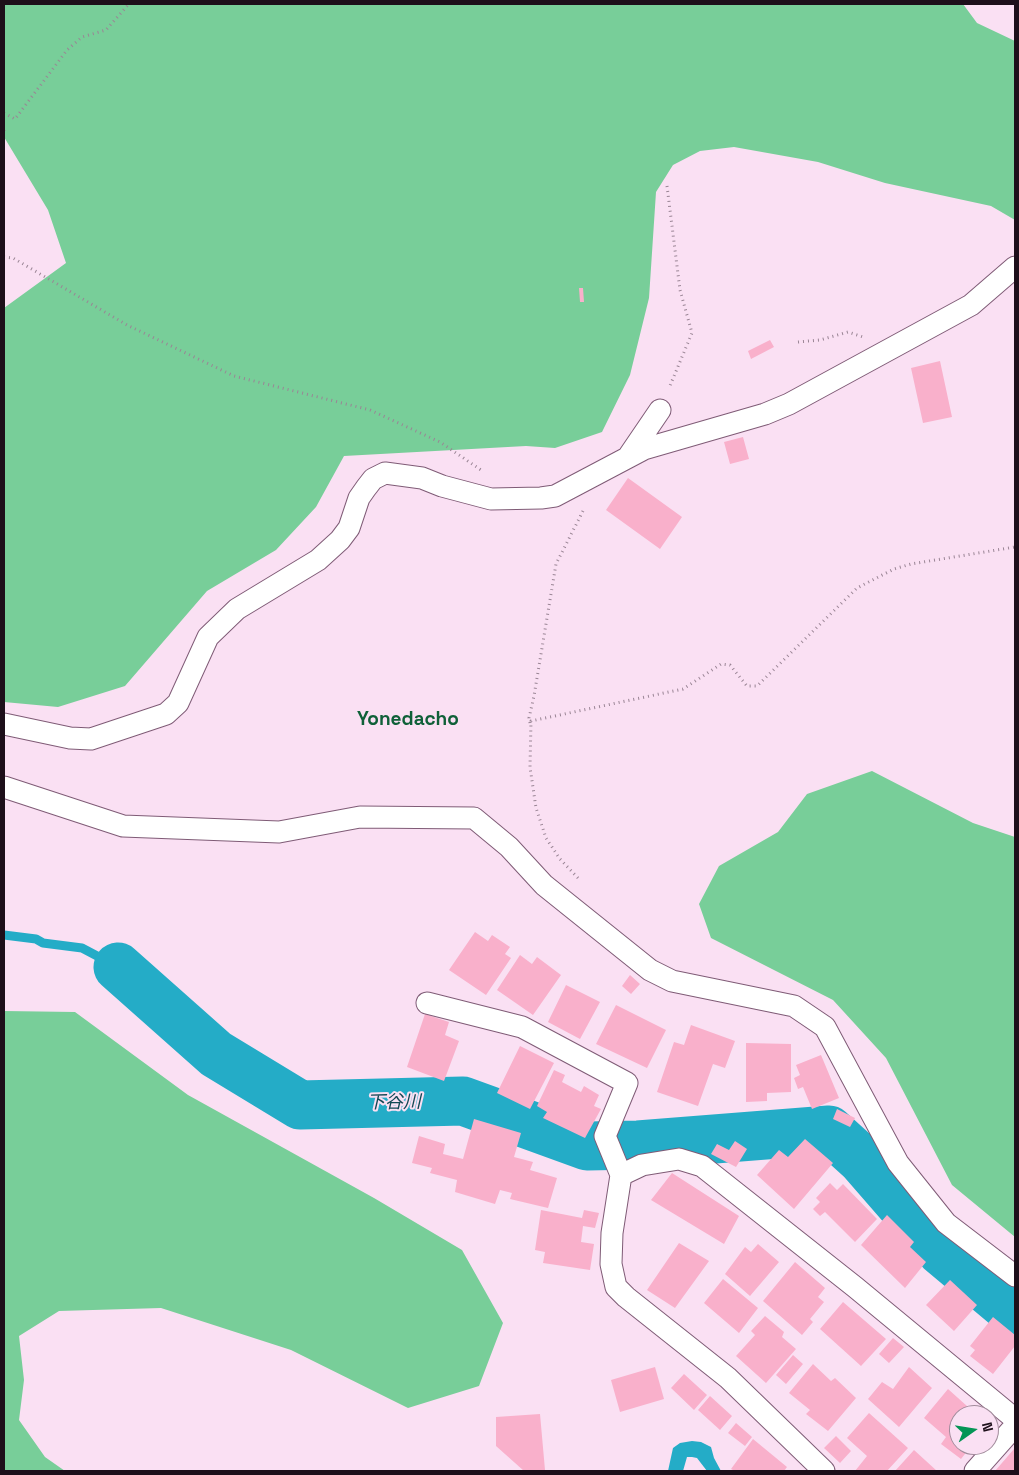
<!DOCTYPE html>
<html>
<head>
<meta charset="utf-8">
<style>
  body { margin:0 }
  #map { position:relative; width:1019px; height:1475px; overflow:hidden; background:#fae0f3; font-family:"Space Grotesk",sans-serif }
  canvas { display:block }
  .frame { position:absolute; inset:0; border:5px solid #1d0f1a; pointer-events:none }
  .north { position:absolute; left:949px; top:1405px; width:50px; height:50px; box-sizing:border-box; background:#fae0f3; border:1px solid #a28c9c; border-radius:50%; rotate:77deg; font-size:14px; font-weight:700; line-height:20px; text-align:center; color:#1d0f1a }
  .north::after { content:''; display:block; margin:auto; width:18px; height:22px; background:#049555; clip-path:polygon(50% 0,100% 100%,50% 72%,0 100%) }
</style>
</head>
<body>
<div id="map">
<canvas width="1019" height="1475"></canvas>
<div class="frame"></div>
<div class="north">N</div>
</div>
<script>
const c = document.querySelector('canvas').getContext('2d');
c.lineJoin = 'round';
function paint(path, color) { c.fillStyle = color; c.fill(path, 'evenodd'); }
const poly = rows => new Path2D(rows.map(r => 'M' + r).join(''));
function strokePath(path, color, width, dash) { c.strokeStyle = color; c.lineWidth = width; c.lineCap = dash ? 'butt' : 'round'; c.setLineDash(dash || []); c.stroke(path); }
function write(font, color, halo, rows, align = 'center') {
  c.font = font + ' "Space Grotesk","Noto Sans JP",sans-serif'; c.lineWidth = 4; c.setLineDash([]); c.textBaseline = 'middle'; c.strokeStyle = halo; c.fillStyle = color; for (const [text, x, y, turn = 0] of rows) {
    c.save(); c.translate(x, y); c.rotate((+turn || 0) * Math.PI / 180); c.textAlign = isNaN(turn) ? turn : align; if (halo) c.strokeText(text, 0, 0); c.fillText(text, 0, 0); c.restore();
  }
}
paint(poly([
  [4,4,963,4,977,23,1015,41,1015,220,991,206,885,183,818,162,734,147,700,151,673,165,656,192,649,298,630,375,602,432,555,448,526,446,344,456,316,507,276,550,207,591,125,686,58,707,4,702,4,308,66,263,48,210,4,137],
  [872,771,973,823,1015,837,1015,1237,952,1185,886,1058,833,1000,711,938,699,904,719,866,778,832,807,794],
  [4,1011,75,1012,188,1095,374,1198,462,1250,503,1323,479,1386,408,1408,291,1350,161,1308,59,1311,19,1336,24,1380,19,1420,45,1457,65,1471,4,1471]
]), '#78ce99');
paint(poly([
  [692,1441,701,1442,711,1447,714,1458,721,1471,707,1471,697,1458,692,1457,687,1457,683,1471,668,1471,673,1448,680,1443]
]), '#24acc7');
strokePath(poly([
  [4,935,36,939,43,943,82,948,118,967]
]), '#24acc7', 9);
strokePath(poly([
  [118,967,216,1054,300,1105,463,1101,587,1146,638,1145,829,1130,861,1159,941,1251,1015,1313]
]), '#24acc7', 49);
paint(poly([
  [579,288,583,288,584,302,580,302],
  [770,340,774,347,751,359,748,351],
  [940,361,952,417,923,423,911,368],
  [743,437,749,459,730,464,724,442],
  [628,478,682,517,660,549,606,510],
  [475,932,488,941,492,935,510,947,505,954,511,958,486,995,449,970],
  [520,955,532,964,537,957,561,975,533,1015,497,990],
  [630,975,640,984,631,994,622,986],
  [566,985,600,1002,580,1039,548,1022],
  [616,1005,666,1030,647,1068,596,1044],
  [425,1014,449,1022,445,1035,459,1041,444,1081,407,1067],
  [691,1025,735,1041,725,1068,713,1064,698,1106,657,1092,674,1042,684,1045],
  [746,1043,791,1044,791,1092,767,1093,767,1101,746,1102],
  [520,1046,554,1063,530,1109,497,1093],
  [821,1055,839,1098,812,1109,803,1087,798,1089,794,1078,800,1075,796,1065],
  [554,1070,565,1075,562,1082,581,1092,584,1086,599,1095,594,1106,601,1109,585,1138,543,1118,547,1112,537,1106],
  [837,1109,855,1118,850,1127,833,1119],
  [474,1119,521,1133,514,1157,533,1162,530,1170,557,1178,548,1208,510,1199,512,1193,500,1190,495,1204,455,1192,457,1180,430,1173,432,1168,412,1163,419,1136,445,1144,443,1154,463,1159],
  [805,1139,833,1163,794,1209,757,1175,779,1150,788,1157],
  [735,1141,747,1149,736,1167,711,1154,717,1144,729,1150],
  [672,1173,739,1216,724,1244,651,1200],
  [830,1183,837,1190,843,1184,877,1219,855,1242,825,1212,820,1216,813,1209,820,1202,816,1198],
  [541,1210,582,1218,584,1210,599,1213,595,1228,583,1226,581,1242,594,1244,590,1270,543,1263,545,1252,535,1250],
  [887,1215,914,1242,910,1247,926,1262,905,1288,861,1245],
  [679,1243,709,1261,675,1308,647,1290],
  [758,1244,779,1262,750,1296,725,1274,745,1247,751,1252],
  [795,1262,825,1288,818,1297,824,1302,810,1319,813,1322,802,1335,763,1301],
  [723,1279,758,1308,739,1333,704,1303],
  [950,1280,977,1305,954,1331,926,1305],
  [843,1302,886,1339,861,1366,820,1329],
  [765,1316,784,1332,782,1337,796,1349,766,1383,736,1356,755,1335,751,1331],
  [993,1317,1015,1335,1015,1346,993,1374,970,1356,975,1350,970,1346],
  [893,1338,904,1347,889,1363,879,1354],
  [793,1355,803,1364,786,1384,776,1375],
  [813,1364,831,1381,835,1378,856,1398,828,1431,806,1414,810,1410,789,1393],
  [655,1367,664,1399,620,1412,611,1380],
  [909,1367,932,1388,899,1427,868,1399,882,1382,893,1389],
  [684,1374,707,1395,694,1410,671,1388],
  [948,1389,977,1415,959,1415,959,1445,972,1445,961,1459,941,1444,946,1437,924,1418],
  [710,1396,732,1416,720,1430,698,1410],
  [869,1413,908,1448,887,1471,855,1471,867,1456,847,1438],
  [540,1414,545,1470,524,1471,496,1446,496,1417],
  [736,1423,752,1437,745,1446,728,1433],
  [836,1436,851,1451,840,1463,824,1448],
  [753,1439,787,1467,784,1471,735,1471,731,1469],
  [1014,1449,1015,1471,995,1471],
  [914,1450,937,1471,895,1471]
]), '#f9b0cb');
const minor = poly([
  [628,457,660,410],
  [4,724,70,738,91,739,166,714,178,703,208,637,237,609,318,560,340,540,349,528,359,498,366,488,373,479,385,473,422,478,442,486,491,499,541,498,555,496,644,449,765,414,789,404,971,305,1015,267],
  [4,787,123,826,279,832,360,817,474,818,509,847,544,885,650,970,672,981,794,1006,825,1027,898,1163,946,1223,1015,1276],
  [427,1003,522,1027,627,1083,605,1136,621,1175],
  [824,1471,728,1378,626,1297,616,1287,611,1264,612,1233,621,1175,642,1165,679,1159,702,1166,855,1287,1015,1419],
  [975,1471,1015,1426]
]);
strokePath(minor, '#7f5b76', 23);
strokePath(poly([
  [4,113,15,119,67,50,82,37,106,30,129,4],
  [4,130,4,135],
  [667,186,680,290,692,333,669,388],
  [4,257,13,258,127,325,234,376,370,410,440,442,481,470],
  [798,342,820,340,848,332,863,337],
  [530,723,529,718,534,696,556,564,584,509],
  [578,878,560,859,546,838,536,808,530,767,531,721,683,689,721,664,730,665,747,686,757,686,857,588,894,569,911,564,1015,547]
]), '#9a8595', 3, [1, 4]);
strokePath(minor, '#fff', 21);
write('italic 18px', '#124854', '#fae0f3', [
  ["下谷川",394,1103,-1]
]);
write('bold 19px', '#0f6038', '#fae0f3', [
  ["Yonedacho",408,720]
]);
</script>
</body>
</html>
